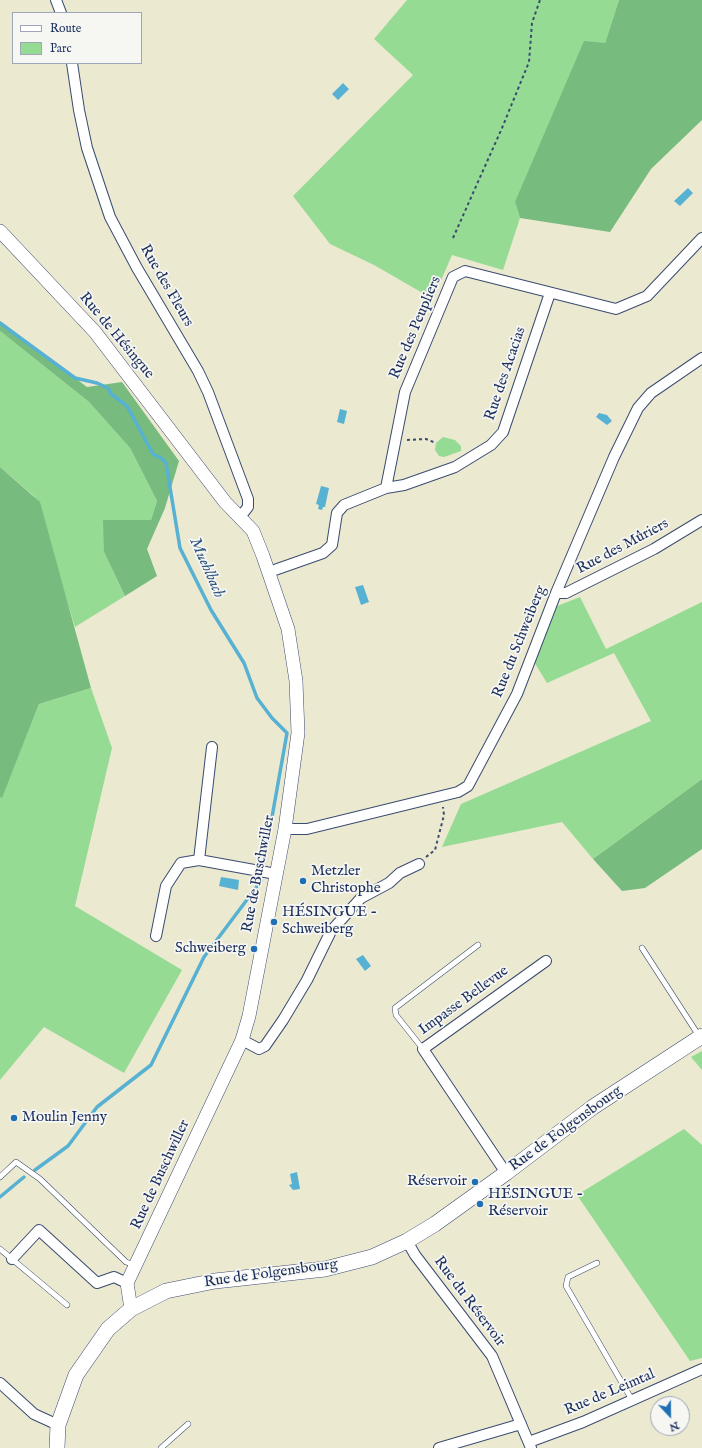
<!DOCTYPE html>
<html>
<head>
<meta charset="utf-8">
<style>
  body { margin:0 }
  #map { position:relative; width:702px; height:1448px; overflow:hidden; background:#ece9d1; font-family:"IM FELL English",serif }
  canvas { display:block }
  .legend { position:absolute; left:12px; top:12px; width:130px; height:52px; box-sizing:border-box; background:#f6f6f2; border:1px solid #9ea6b7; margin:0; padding:5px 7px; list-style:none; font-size:12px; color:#1b2f5e }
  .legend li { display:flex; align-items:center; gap:8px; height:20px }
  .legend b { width:20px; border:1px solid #9ea6b7 }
  .north { position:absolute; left:650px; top:1396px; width:40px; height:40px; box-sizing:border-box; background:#f6f6f2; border:1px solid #9ea6b7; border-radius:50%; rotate:158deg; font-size:11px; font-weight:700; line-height:16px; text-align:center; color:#1b2f5e }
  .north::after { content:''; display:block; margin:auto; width:14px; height:18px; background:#1f6fb2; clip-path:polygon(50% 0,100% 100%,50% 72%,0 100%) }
</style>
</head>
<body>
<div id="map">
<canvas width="702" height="1448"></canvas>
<ul class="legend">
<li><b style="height:5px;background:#fff"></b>Route</li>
<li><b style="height:11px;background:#96db94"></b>Parc</li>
</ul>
<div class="north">N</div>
</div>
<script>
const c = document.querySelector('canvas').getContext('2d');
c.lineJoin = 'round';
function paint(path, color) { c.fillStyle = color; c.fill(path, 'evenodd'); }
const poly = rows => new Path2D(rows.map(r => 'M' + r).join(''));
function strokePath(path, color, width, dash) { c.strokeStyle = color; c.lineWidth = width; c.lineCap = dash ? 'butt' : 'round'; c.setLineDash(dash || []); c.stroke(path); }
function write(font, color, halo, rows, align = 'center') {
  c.font = font + ' "IM FELL English",serif'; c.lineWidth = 3.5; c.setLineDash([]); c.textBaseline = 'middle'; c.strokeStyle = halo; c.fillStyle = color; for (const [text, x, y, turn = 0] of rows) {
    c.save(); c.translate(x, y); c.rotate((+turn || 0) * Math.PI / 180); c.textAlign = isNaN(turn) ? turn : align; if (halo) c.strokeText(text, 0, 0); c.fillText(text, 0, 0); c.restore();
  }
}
paint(poly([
  [407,0,619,0,605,43,515,202,520,218,503,270,452,255,433,299,374,265,330,244,293,196,413,75,374,39],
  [0,331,89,402,130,448,157,501,151,520,104,552,125,596,75,627,35,497,0,467],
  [443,437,455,440,461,446,461,451,444,457,439,456,435,450,436,443],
  [580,597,606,649,702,602,702,779,593,859,562,822,442,847,461,804,651,721,614,653,547,683,534,662,552,608],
  [91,688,112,748,75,906,182,970,124,1073,44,1027,0,1080,0,797,2,797,39,704],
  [702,1051,702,1070,691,1057],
  [684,1129,702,1145,702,1358,690,1361,577,1195]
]), '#96db94');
paint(poly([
  [619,0,702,0,702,120,651,169,610,232,520,218,515,202,584,41,605,43],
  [0,321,87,387,122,382,179,461,165,508,147,549,157,576,125,596,104,552,103,520,151,520,157,501,130,448,89,402,0,331],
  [0,467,40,502,91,688,39,704,2,798,0,797],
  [702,779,702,849,645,888,622,891,593,859]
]), '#78bb7e');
paint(poly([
  [343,83,349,89,338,100,332,94],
  [688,188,693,193,680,206,674,201],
  [340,409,347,411,344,424,337,422],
  [599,413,607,415,612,421,607,425,596,417],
  [321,486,329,488,325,507,323,507,322,510,318,509,319,505,316,504],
  [363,585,369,602,361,605,355,587],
  [221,877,239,880,238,890,219,886],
  [363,955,371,966,365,971,356,959],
  [297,1172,300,1189,293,1190,289,1185,292,1184,290,1174]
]), '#56b1d3');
strokePath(poly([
  [0,323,75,378,97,383,108,388,111,394,127,406,153,454,161,458,166,463,180,548,211,610,244,663,257,698,272,718,287,733,264,862],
  [35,1170,68,1146,97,1107,151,1065,204,957,261,881],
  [0,1197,24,1177]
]), '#56b1d3', 3.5);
const service = poly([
  [642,948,699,1036],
  [423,1049,396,1015,395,1008,478,945],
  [0,1177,16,1162,40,1179,126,1262,135,1265],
  [0,1249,67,1305],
  [597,1263,568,1277,566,1286,632,1400],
  [161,1448,188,1424]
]);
const minor = poly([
  [56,0,61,13],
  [72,63,79,110,87,148,110,217,137,268,198,371,208,392,248,499,248,507,240,517],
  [386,488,404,485,455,467,491,445,503,432,550,293],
  [269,572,323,553,332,545,337,513,344,505,386,488,405,392,453,277,465,271,616,309,647,296,702,238],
  [556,593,566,593,654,549,702,520],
  [285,829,307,829,458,792,468,786,517,694,556,593,614,457,638,408,651,393,702,358],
  [199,860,212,747],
  [156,936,166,886,181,863,199,860,276,874],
  [242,1040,259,1049,265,1046,283,1020,307,980,331,931,361,898,389,883,400,873,419,864],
  [506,1173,423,1049,546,961],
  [407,1241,415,1255,492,1356,531,1448],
  [12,1259,39,1230,97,1283,114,1277,127,1283],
  [0,1383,34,1414,58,1425],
  [529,1442,583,1422,702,1369],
  [439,1448,521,1424]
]);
const tertiary = poly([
  [0,231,95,332,225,502,253,531,263,556,288,629,296,681,298,733,285,829,249,1016,242,1040,127,1283,131,1309]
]);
const secondary = poly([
  [57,1448,58,1425,76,1375,108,1329,131,1309,166,1291,215,1281,325,1269,372,1257,407,1241,435,1224,506,1173,593,1107,702,1036]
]);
strokePath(service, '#3a4b6f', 6);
strokePath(minor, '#3a4b6f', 12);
strokePath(tertiary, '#3a4b6f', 14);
strokePath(secondary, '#3a4b6f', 16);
strokePath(poly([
  [453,238,502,128,529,62,532,23,540,0],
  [407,440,426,439,436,443],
  [426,857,435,850,444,815,443,807]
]), '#3a4b6f', 2, [3, 3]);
strokePath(service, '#fff', 5);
strokePath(minor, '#fff', 10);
strokePath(tertiary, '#fff', 13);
strokePath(secondary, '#fff', 15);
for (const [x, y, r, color] of [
  [303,881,4,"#1f6fb2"],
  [274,922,4,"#1f6fb2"],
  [254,949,4,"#1f6fb2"],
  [14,1118,4,"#1f6fb2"],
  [475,1182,4,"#1f6fb2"],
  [480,1204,4,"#1f6fb2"]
]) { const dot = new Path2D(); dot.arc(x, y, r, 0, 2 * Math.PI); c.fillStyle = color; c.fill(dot); strokePath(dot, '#f6f6f2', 1.5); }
write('15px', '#1b2f5e', '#f6f6f2', [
  ["Rue des Fleurs",166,286,60],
  ["Rue des Peupliers",416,328,-67],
  ["Rue de Hésingue",116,336,50],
  ["Rue des Acacias",506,374,-71],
  ["Rue des Mûriers",623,547,-28],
  ["Rue du Schweiberg",520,642,-68],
  ["Rue de Buschwiller",259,874,-79],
  ["Impasse Bellevue",464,1001,-36],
  ["Rue de Folgensbourg",566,1129,-36],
  ["Rue de Buschwiller",161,1175,-65],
  ["Rue de Folgensbourg",271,1274,-8],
  ["Rue du Réservoir",469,1302,53],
  ["Rue de Leimtal",610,1393,-23]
]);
write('15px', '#1b2f5e', '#f6f6f2', [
  ["Metzler",311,872],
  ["Christophe",311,889],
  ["HÉSINGUE -",282,913],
  ["Schweiberg",282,930],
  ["Schweiberg",246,949,"right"],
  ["Moulin Jenny",22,1118],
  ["Réservoir",467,1182,"right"],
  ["HÉSINGUE -",488,1195],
  ["Réservoir",488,1212]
], 'left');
write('italic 16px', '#2d5681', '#f6f6f2', [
  ["Muehlbach",206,568,66]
]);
</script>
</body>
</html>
